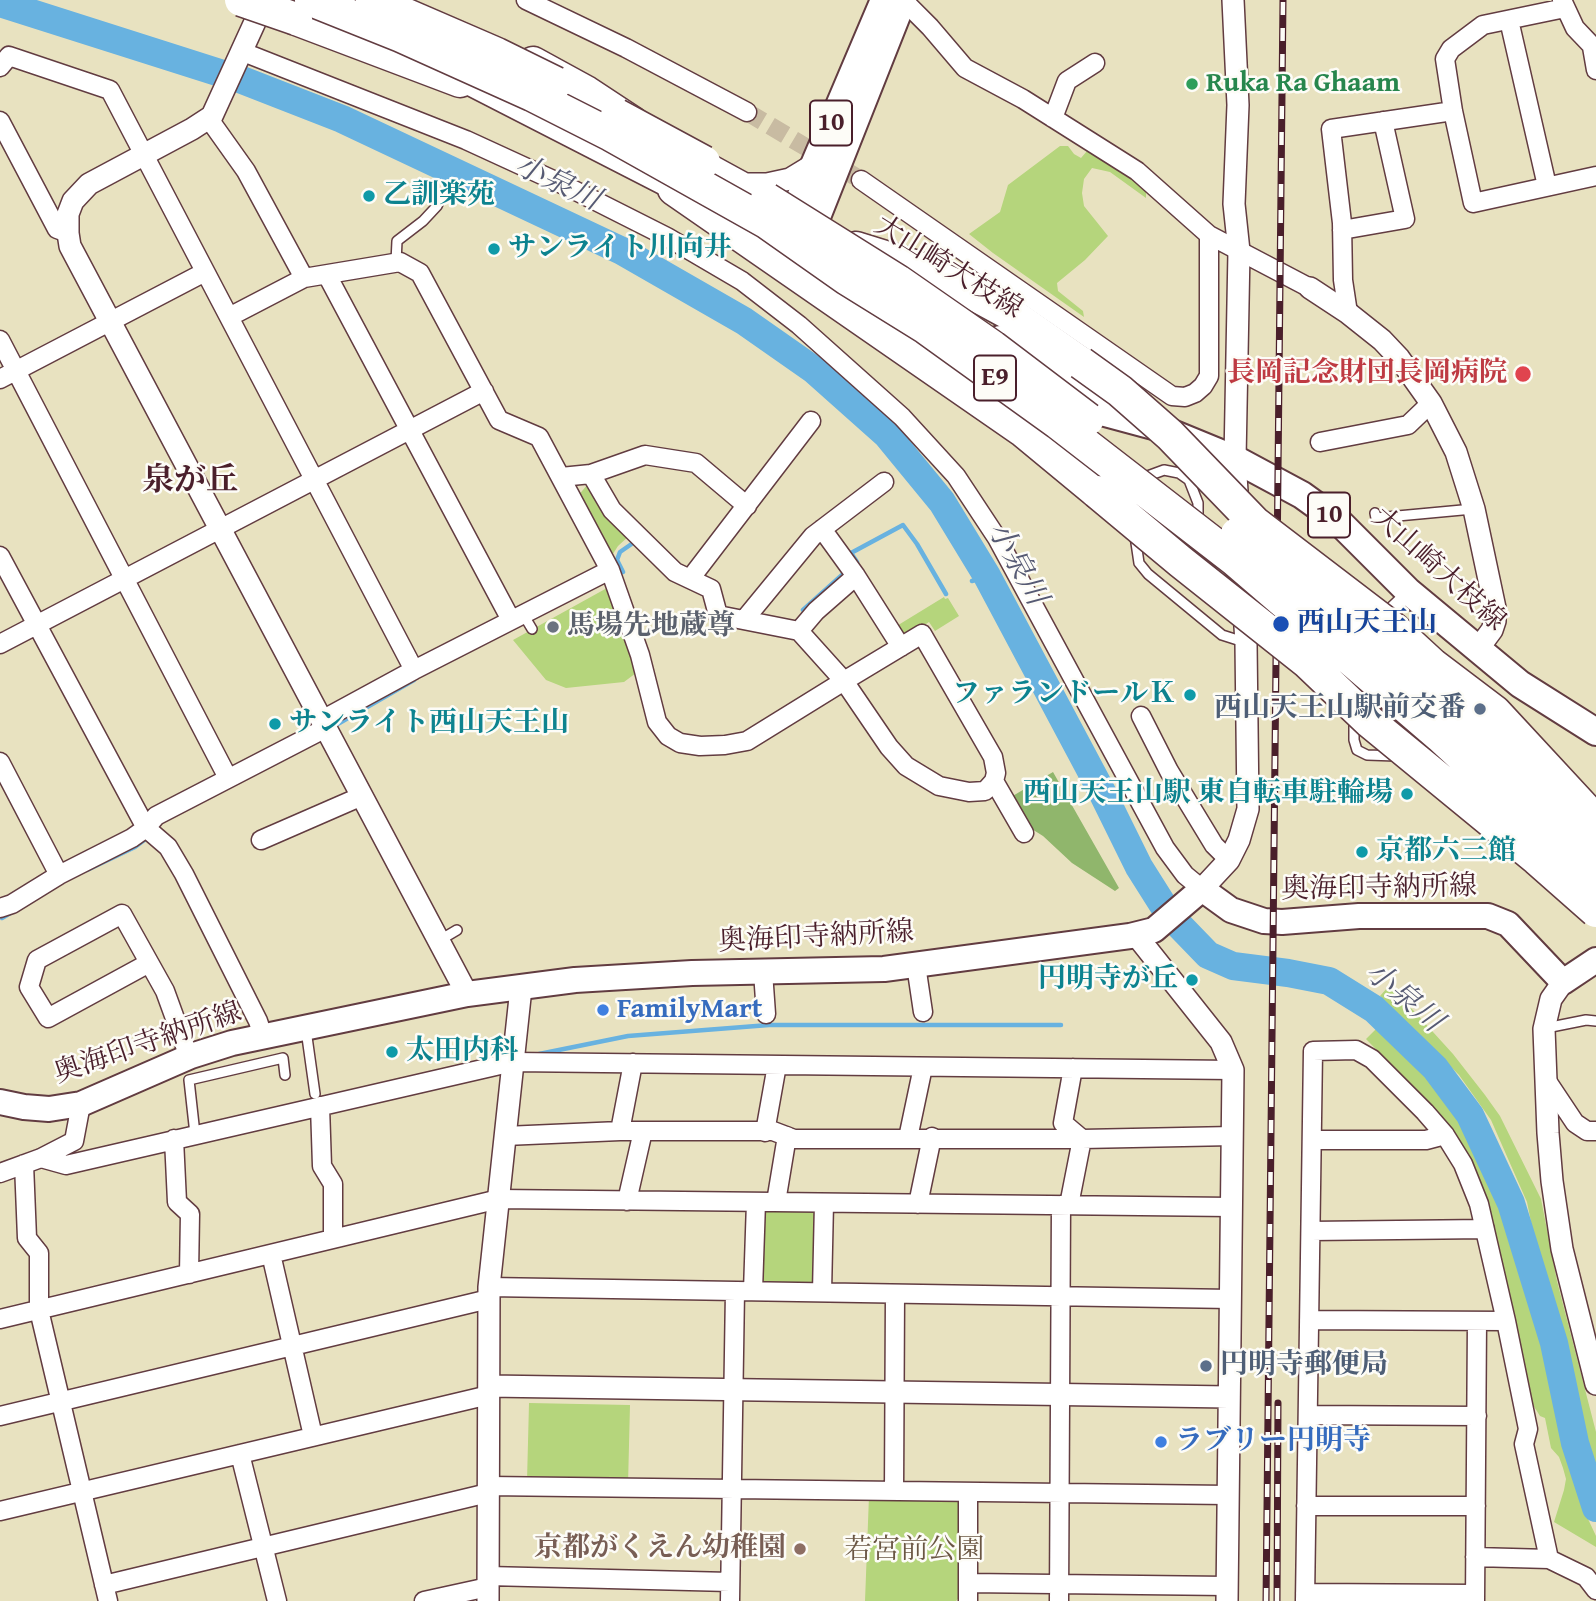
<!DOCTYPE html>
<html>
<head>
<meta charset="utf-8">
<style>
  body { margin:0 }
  canvas { display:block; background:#e8e2c0 }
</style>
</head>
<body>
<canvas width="1596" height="1601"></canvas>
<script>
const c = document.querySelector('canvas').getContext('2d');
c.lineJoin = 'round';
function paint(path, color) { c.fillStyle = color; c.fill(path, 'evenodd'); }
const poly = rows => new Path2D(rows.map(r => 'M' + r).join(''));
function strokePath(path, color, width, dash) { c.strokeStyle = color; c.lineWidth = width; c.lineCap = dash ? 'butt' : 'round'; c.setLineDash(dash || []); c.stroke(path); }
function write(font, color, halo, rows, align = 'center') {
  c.font = font + ' "Gentium Book Plus","Noto Serif JP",serif'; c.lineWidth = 5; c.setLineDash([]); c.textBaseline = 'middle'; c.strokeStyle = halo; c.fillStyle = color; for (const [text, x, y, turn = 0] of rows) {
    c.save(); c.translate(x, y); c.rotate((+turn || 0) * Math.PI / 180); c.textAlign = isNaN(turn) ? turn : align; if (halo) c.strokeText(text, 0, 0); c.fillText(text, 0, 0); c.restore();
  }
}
paint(poly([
  [1060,146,1068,146,1074,154,1081,158,1087,151,1146,185,1146,198,1110,172,1092,168,1084,179,1082,193,1084,206,1108,236,1085,260,1057,283,1058,291,1083,311,1084,317,993,253,969,234,1000,212,1008,185],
  [587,485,630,535,618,546,611,557,578,496],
  [607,588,636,673,624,682,566,688,546,680,513,640],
  [944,597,945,599,948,598,959,616,935,631,929,622,905,638,895,627],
  [1388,987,1413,1010,1453,1054,1485,1095,1500,1116,1541,1199,1557,1281,1596,1432,1596,1487,1546,1297,1527,1202,1491,1120,1459,1075,1380,996],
  [1380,1025,1389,1029,1431,1071,1468,1125,1506,1205,1523,1255,1529,1291,1541,1333,1581,1504,1596,1536,1596,1547,1554,1522,1564,1490,1566,1479,1563,1468,1559,1457,1551,1448,1545,1418,1540,1416,1533,1405,1485,1204,1465,1159,1441,1116,1366,1039],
  [765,1209,814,1210,817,1215,817,1284,764,1288,759,1282,761,1214],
  [529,1403,630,1405,628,1485,527,1481],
  [869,1496,957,1499,962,1507,961,1595,956,1601,865,1601]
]), '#b5d57c');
paint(poly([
  [1053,772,1119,888,1115,891,1072,863,1043,836,1027,826,1011,797]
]), '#90b66c');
strokePath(poly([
  [857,562,851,553,903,525,917,544,946,594],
  [623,572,617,560,620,552,633,543],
  [972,581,987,576],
  [803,610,842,575],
  [336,725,414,680],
  [87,870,135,847,147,838],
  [2,918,12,912],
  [539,1054,628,1036,769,1025,1061,1025]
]), '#68b2e0', 4.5);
strokePath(poly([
  [0,3,242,80,342,119,622,251,744,321,814,370,887,435,942,502,987,576,1101,790,1139,867,1163,905,1178,924,1208,955,1233,966,1288,973,1329,981,1374,1009,1435,1068,1470,1115,1511,1203,1554,1343,1575,1443,1596,1508]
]), '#68b2e0', 28);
strokePath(poly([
  [747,112,861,180]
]), '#c8bba2', 18, [18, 9]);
const service = poly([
  [396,262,397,241,423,221,437,206,442,195],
  [1141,482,1145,477,1164,470,1179,473,1189,480,1198,503,1198,523],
  [1375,513,1376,518,1473,509],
  [1135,536,1139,563,1148,574,1222,635,1244,642],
  [1408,591,1395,615,1375,641,1376,652,1382,658,1418,673,1426,679,1437,705,1436,733,1434,740,1423,751,1396,756,1367,755,1357,750,1354,740,1354,654,1388,610,1408,591],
  [523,614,532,629],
  [440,940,457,930],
  [1546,1028,1586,1020,1596,1021],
  [309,1030,307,1037,315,1094],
  [195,1134,189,1080,283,1058,285,1075]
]);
const minor = poly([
  [526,0,626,48,747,112],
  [903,0,930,27,965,68,1023,99,1137,171,1209,235],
  [1562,0,1575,28,1596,50],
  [1565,8,1483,25,1451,49,1445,59,1453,111,1473,203,1596,176],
  [1509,20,1547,186],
  [1592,47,1596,70],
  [243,52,466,140,564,185,667,237,742,281,799,325,902,417,956,476,997,538,1165,848,1185,875,1202,889],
  [0,67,9,56,110,90,414,670],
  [1053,118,1067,81,1095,63],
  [209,119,246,171,304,278],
  [0,121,57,229,68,233],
  [861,180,1172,396,1185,397,1195,393,1203,386,1209,376,1209,235,1310,288],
  [1342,230,1405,219,1383,121],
  [327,275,511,620],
  [1348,313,1343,280,1342,223,1331,129,1453,111],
  [229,317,304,278,400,262,420,273,499,420,539,437,610,570,640,655,657,722,668,736,680,743,700,746,725,745,747,741,844,681,799,631,718,615,711,589,675,572,612,510,591,474],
  [0,340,228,778],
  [0,379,205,272],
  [1320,442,1408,425,1431,403],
  [561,477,591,474,645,455,696,463,747,506],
  [822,529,856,576],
  [0,556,146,828,168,847,184,874,258,1021,263,1036],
  [690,579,811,421],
  [744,620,813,536,884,482],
  [799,631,816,611,856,576,901,647],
  [922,634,993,757,996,773,994,781,985,791,969,792,939,786,906,766,889,747,844,681,922,634],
  [0,644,484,391],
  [1141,716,1169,771,1214,845,1229,860],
  [322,720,414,670,610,570],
  [0,762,59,875],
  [994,781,1024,833],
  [261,840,362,796],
  [0,908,12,904,59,875,132,838,146,828,156,816,326,728],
  [149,963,48,1018,29,987,37,960,122,914,165,991,189,1057],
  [916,965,923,1012],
  [763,972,766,1014],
  [633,1063,620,1131,773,1131,794,1139,1082,1139,1233,1136],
  [1545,1078,1575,1123,1587,1131,1596,1131],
  [320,1106,322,1166,333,1184,333,1239],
  [765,1132,777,1065],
  [505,1136,620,1131],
  [908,1138,923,1067],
  [174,1139,177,1202,190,1214,189,1274],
  [1312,1140,1426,1140,1445,1135],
  [41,1158,66,1165,513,1062,1233,1070],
  [24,1164,27,1238,39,1253,39,1310,108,1601],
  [0,1173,41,1158,74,1141,81,1104],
  [627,1201,643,1131],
  [776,1202,787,1136],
  [918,1204,932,1137],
  [1069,1205,1082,1139,1063,1123,1073,1068],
  [1311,1231,1485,1229],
  [271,1254,313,1436],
  [489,1287,1231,1299],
  [753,1291,756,1202],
  [822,1292,824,1203],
  [0,1319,499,1199,1232,1207],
  [1309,1320,1506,1321],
  [1308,1415,1477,1416],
  [0,1416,489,1299],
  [240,1454,277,1601],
  [488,1486,1228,1495],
  [894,1491,895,1294],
  [968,1492,968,1601],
  [1306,1506,1476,1506],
  [0,1511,489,1395],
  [1475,1557,1549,1559],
  [488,1576,730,1582],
  [968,1583,1227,1586],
  [104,1585,488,1493],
  [1305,1593,1475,1594],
  [424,1601,488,1587],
  [730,1601,735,1291],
  [1059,1601,1061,1205],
  [1305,1601,1313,1051,1356,1050,1372,1059,1425,1112,1445,1135,1463,1164,1479,1204,1506,1321,1528,1429,1524,1444,1549,1559,1586,1577,1596,1590],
  [1475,1601,1477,1321]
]);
const tertiary = poly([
  [265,0,212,116,192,129,89,184,73,201,68,214,68,233,70,246,467,994],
  [1233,0,1238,105,1234,204,1239,251,1235,459,1238,508],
  [449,74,685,195],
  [692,155,778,202],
  [747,184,767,184,790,179,813,165],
  [1310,288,1348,313,1382,340,1399,358,1431,403,1456,452,1474,509,1495,608,1495,621,1492,630,1478,649],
  [1202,889,1229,860,1239,840,1248,809,1246,643,1241,561],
  [1136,935,1221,1042,1233,1070,1227,1601],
  [1563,982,1551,999,1544,1029,1548,1133,1552,1181,1562,1249,1596,1384],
  [489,1386,1229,1397],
  [488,1601,489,1287,521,988]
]);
const secondary = poly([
  [0,1102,24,1107,49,1109,81,1104,191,1056,232,1043,467,994,575,980,692,973,884,969,1130,936,1154,930,1202,889,1231,910,1264,921,1282,922,1359,916,1488,916,1508,924,1563,982,1596,960]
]);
const primary = poly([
  [785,233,884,0],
  [796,239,815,222,903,0],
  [1000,339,1122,407],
  [1068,403,1157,427,1235,459,1302,495,1338,521,1408,591,1520,684,1596,732]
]);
const motorway = poly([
  [296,19,460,81],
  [533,63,586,92,633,123],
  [674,189,1022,430,1097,492],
  [856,248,914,266,966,290,1014,316,1081,363]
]);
strokePath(service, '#623c41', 12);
strokePath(minor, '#623c41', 21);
strokePath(tertiary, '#623c41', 24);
strokePath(secondary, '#623c41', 28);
strokePath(primary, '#623c41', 30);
strokePath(motorway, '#623c41', 35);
strokePath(service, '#fff', 9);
strokePath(minor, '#fff', 18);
strokePath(tertiary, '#fff', 21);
strokePath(secondary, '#fff', 24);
strokePath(primary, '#fff', 26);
strokePath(motorway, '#fff', 32);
const rail = poly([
  [1266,1601,1283,0],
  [1277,1601,1278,1403]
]);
strokePath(rail, '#4a1f2b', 7);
strokePath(rail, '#fdfcf7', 4.5, [13]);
const motorwayBridge = poly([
  [241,0,296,19],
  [311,0,401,36,532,95,611,135,766,222,847,279,926,328,1058,423,1235,560,1440,736,1596,880],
  [372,0,497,54,556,83],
  [617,115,704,162],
  [767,199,898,281,993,347,1088,419],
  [1081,363,1120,391,1170,435,1255,523,1395,630,1433,665,1495,712,1596,821],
  [1097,492,1181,562,1307,662,1370,722,1537,859,1596,911],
  [1237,534,1397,666,1596,847]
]);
strokePath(motorwayBridge, '#623c41', 35, []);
strokePath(motorwayBridge, '#fff', 32);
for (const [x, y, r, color] of [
  [1192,84,7,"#2e9e5b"],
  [369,196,7,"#0f9aa8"],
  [494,249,7,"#0f9aa8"],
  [1523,374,9,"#e0444e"],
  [1281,624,9,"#1a4fb4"],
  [553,627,7,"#6b7280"],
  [1190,695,7,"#0f9aa8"],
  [1480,709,7,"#5c6f8a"],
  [275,724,7,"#0f9aa8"],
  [1407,794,7,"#0f9aa8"],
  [1362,852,7,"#0f9aa8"],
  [1192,980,7,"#0f9aa8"],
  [603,1010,7,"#3f7fe0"],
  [392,1052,7,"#0f9aa8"],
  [1206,1366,7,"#5c6f8a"],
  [1161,1442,7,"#3f7fe0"],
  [800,1549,7,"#8d6e63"]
]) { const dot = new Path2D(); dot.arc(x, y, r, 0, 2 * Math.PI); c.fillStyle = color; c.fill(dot); strokePath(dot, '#fdfcf7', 2.5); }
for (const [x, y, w] of [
  [831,123,42],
  [995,378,42],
  [1329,515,42]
]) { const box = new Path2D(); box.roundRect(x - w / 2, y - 22.5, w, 45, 5); c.fillStyle = '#fdfcf7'; c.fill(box); strokePath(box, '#4a1f2b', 2); }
write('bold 26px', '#4a1f2b', null, [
  ["10",831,123],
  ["E9",995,378],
  ["10",1329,515]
]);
write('bold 28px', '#27864d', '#fdfcf7', [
  ["Ruka Ra Ghaam",1206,84]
], 'left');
write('bold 28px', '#0d838f', '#fdfcf7', [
  ["乙訓楽苑",383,196],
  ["サンライト川向井",508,249],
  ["ファランドールＫ",1176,695,"right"],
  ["サンライト西山天王山",289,724],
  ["西山天王山駅 東自転車駐輪場",1393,794,"right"],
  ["京都六三館",1376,852],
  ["円明寺が丘",1178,980,"right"],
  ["太田内科",406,1052]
], 'left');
write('28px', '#4a1f2b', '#fdfcf7', [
  ["大山崎大枝線",948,268,32],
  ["大山崎大枝線",1438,570,42],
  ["奥海印寺納所線",1379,889,-1],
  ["奥海印寺納所線",816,938,-3],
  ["奥海印寺納所線",148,1044,-19]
]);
write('bold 28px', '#be3a42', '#fdfcf7', [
  ["長岡記念財団長岡病院",1507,374]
], 'right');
write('bold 28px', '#164399', '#fdfcf7', [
  ["西山天王山",1297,624]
], 'left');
write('bold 28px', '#5b616d', '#fdfcf7', [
  ["馬場先地蔵尊",567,627]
], 'left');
write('bold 28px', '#4e5e75', '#fdfcf7', [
  ["西山天王山駅前交番",1466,709],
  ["円明寺郵便局",1220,1366,"left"]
], 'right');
write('bold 28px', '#366cbe', '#fdfcf7', [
  ["FamilyMart",617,1010],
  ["ラブリー円明寺",1175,1442]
], 'left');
write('bold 28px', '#785e54', '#fdfcf7', [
  ["京都がくえん幼稚園",786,1549]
], 'right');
write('28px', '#6a5643', '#fdfcf7', [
  ["若宮前公園",914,1551]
]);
write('italic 30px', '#565a73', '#fdfcf7', [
  ["小泉川",557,184,25],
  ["小泉川",1016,564,61],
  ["小泉川",1403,998,40]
]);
write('bold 32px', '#4a1f2b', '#fdfcf7', [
  ["泉が丘",190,482]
]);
</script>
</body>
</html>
